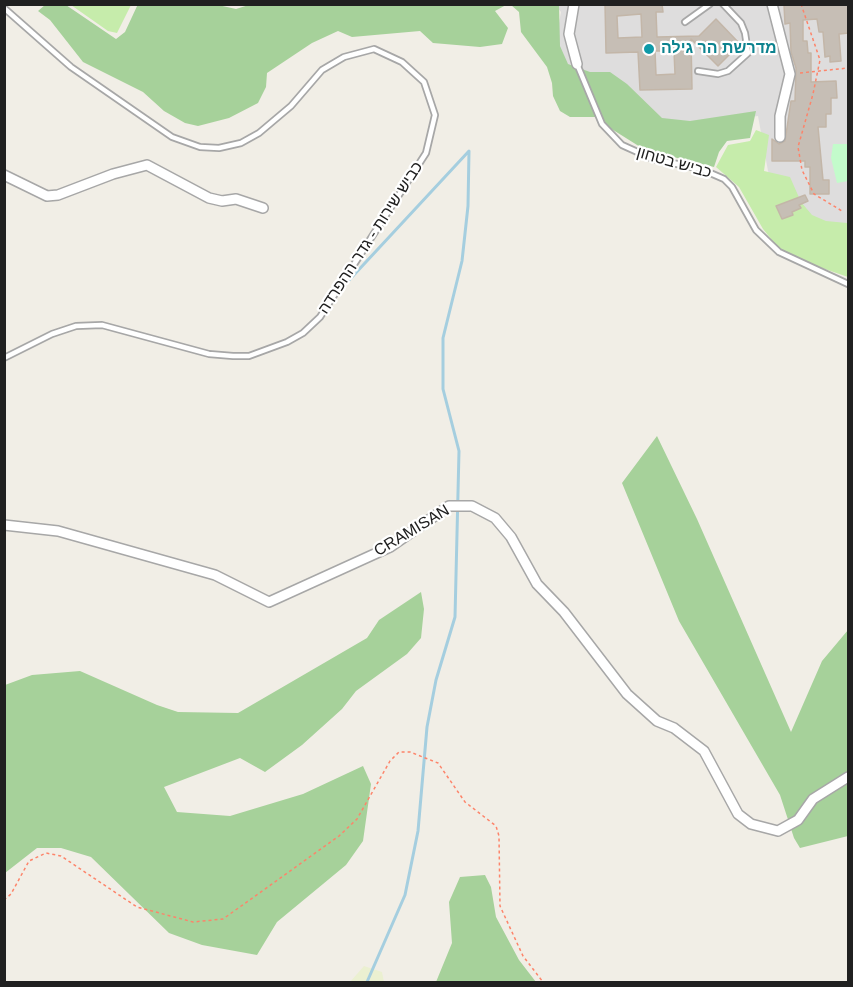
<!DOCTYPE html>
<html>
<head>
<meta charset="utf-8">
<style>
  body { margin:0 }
  #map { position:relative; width:853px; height:987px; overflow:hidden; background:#f1eee6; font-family:Arial,sans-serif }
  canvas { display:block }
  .frame { position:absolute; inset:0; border:6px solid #202020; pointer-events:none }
</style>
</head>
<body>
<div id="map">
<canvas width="853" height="987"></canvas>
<div class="frame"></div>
</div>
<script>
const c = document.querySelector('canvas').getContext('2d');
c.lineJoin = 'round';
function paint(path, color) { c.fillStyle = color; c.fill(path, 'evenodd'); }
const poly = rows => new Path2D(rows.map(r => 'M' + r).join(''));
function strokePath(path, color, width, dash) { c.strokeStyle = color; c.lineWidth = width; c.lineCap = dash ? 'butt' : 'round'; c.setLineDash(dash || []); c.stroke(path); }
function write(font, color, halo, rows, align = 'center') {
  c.font = font + ' Arial,"Noto Sans Hebrew",sans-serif'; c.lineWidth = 4.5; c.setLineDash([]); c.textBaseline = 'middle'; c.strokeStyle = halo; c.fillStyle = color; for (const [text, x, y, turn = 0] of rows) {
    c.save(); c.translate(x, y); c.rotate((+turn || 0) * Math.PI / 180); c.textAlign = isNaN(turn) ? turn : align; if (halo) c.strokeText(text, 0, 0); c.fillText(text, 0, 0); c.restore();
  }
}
paint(poly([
  [555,5,848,5,848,262,784,209,768,171,758,116,661,129,570,85,556,39,561,12]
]), '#dedddd');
paint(poly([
  [364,966,382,972,384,982,350,982]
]), '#ebf0d1');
paint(poly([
  [71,5,131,5,117,33,108,31],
  [756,130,769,135,764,171,790,177,801,202,812,215,826,221,847,223,848,277,793,258,776,245,763,229,739,187,716,167,728,145,750,141]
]), '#c6ecab');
paint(poly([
  [138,4,218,5,236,9,252,4,506,5,495,11,508,28,502,44,480,47,433,43,420,31,352,37,338,31,312,43,267,73,266,87,258,103,229,118,198,126,185,123,164,111,143,92,83,62,50,20,38,11,45,5,66,5,116,39,125,32],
  [511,5,559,5,560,46,568,64,590,72,610,72,627,84,662,118,690,121,756,111,750,138,727,141,719,152,714,167,645,150,610,128,598,117,570,117,560,111,553,96,552,83,547,67,521,32,519,12],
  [657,436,697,519,791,732,822,661,848,630,848,836,800,848,794,838,780,795,679,621,622,483],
  [421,592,424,609,421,638,407,654,356,691,342,709,302,745,265,772,240,758,164,787,177,812,230,816,303,794,363,766,371,784,363,841,346,865,277,922,257,955,202,945,169,933,91,857,61,848,37,848,5,873,5,685,32,675,80,671,157,705,178,712,238,713,367,638,379,620],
  [485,875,491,887,496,917,519,960,536,982,436,982,452,943,449,902,460,877]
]), '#a6d19a');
paint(poly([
  [833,144,848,144,848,181,837,183,831,158]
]), '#c3fbcb');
strokePath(poly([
  [339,291,469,151,468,206,462,261,443,338,443,389,459,451,455,617,436,680,427,727,418,831,405,895,367,982]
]), '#a5cedf', 3);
const building = poly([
  [605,4,662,4,663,12,656,12,657,37,699,36,716,19,740,44,718,66,691,39,692,89,640,90,638,52,606,53,605,4],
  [641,14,642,37,618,38,617,16,641,14],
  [655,51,674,51,675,74,656,75,655,51],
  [849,4,849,33,839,34,841,61,830,62,830,56,825,57,823,32,819,32,817,19,803,20,803,41,807,41,808,53,811,53,811,82,836,81,837,98,831,98,831,114,826,114,826,127,818,127,823,180,829,180,829,194,810,194,810,167,805,167,805,161,772,161,772,139,779,144,785,141,791,101,795,101,796,68,791,52,790,23,785,24,784,5,849,4],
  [805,195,808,201,799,205,801,208,792,212,793,215,782,219,776,206,805,195]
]);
paint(building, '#c6beb5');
strokePath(building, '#c3b6a8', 1.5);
const lane = poly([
  [4,8,71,67,172,137,200,147,219,148,241,143,259,133,291,106,322,70,344,57,374,49,402,62,424,82,435,115,426,153,320,317,303,333,287,342,249,356,233,356,209,354,102,325,76,326,52,334,4,358],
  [685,22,710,4],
  [577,64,602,124,622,145,653,159,701,169,724,179,732,187,756,230,779,252,848,284],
  [698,71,718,74,728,71,748,53,745,33,741,23,723,4]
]);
const street = poly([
  [574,4,569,34,577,64],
  [772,4,790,74,780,116,780,137],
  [4,175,47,196,58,195,113,174,147,165,209,198,222,201,236,199,263,208],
  [4,525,58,531,215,575,269,602,390,547,449,506,472,506,495,518,511,537,537,584,564,612,627,694,657,721,674,728,704,751,738,814,751,824,778,831,798,820,813,799,848,777]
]);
strokePath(lane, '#a7a7a7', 8);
strokePath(street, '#a7a7a7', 12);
strokePath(poly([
  [801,4,820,60,813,94,798,147,802,170,814,194,842,211],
  [800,73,848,68],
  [4,900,11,894,29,861,46,853,61,856,137,907,193,922,223,919,339,836,357,819,390,761,399,752,410,752,438,763,465,802,496,826,499,836,500,906,523,956,543,982]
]), '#fd846a', 1.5, [3, 3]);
strokePath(lane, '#fff', 4.5);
strokePath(street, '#fff', 9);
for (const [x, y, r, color] of [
  [649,49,6,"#0f9aa8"]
]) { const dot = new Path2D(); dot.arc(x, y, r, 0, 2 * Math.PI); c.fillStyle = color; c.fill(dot); strokePath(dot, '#fff', 2); }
write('bold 16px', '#0d838f', '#fff', [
  ["מדרשת הר גילה",661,49]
], 'left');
write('16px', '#202020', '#fff', [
  ["כביש בטחון",674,163,16],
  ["כביש שירות - גדר ההפרדה",371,238,-57],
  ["CRAMISAN",412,531,-31]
]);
</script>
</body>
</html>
